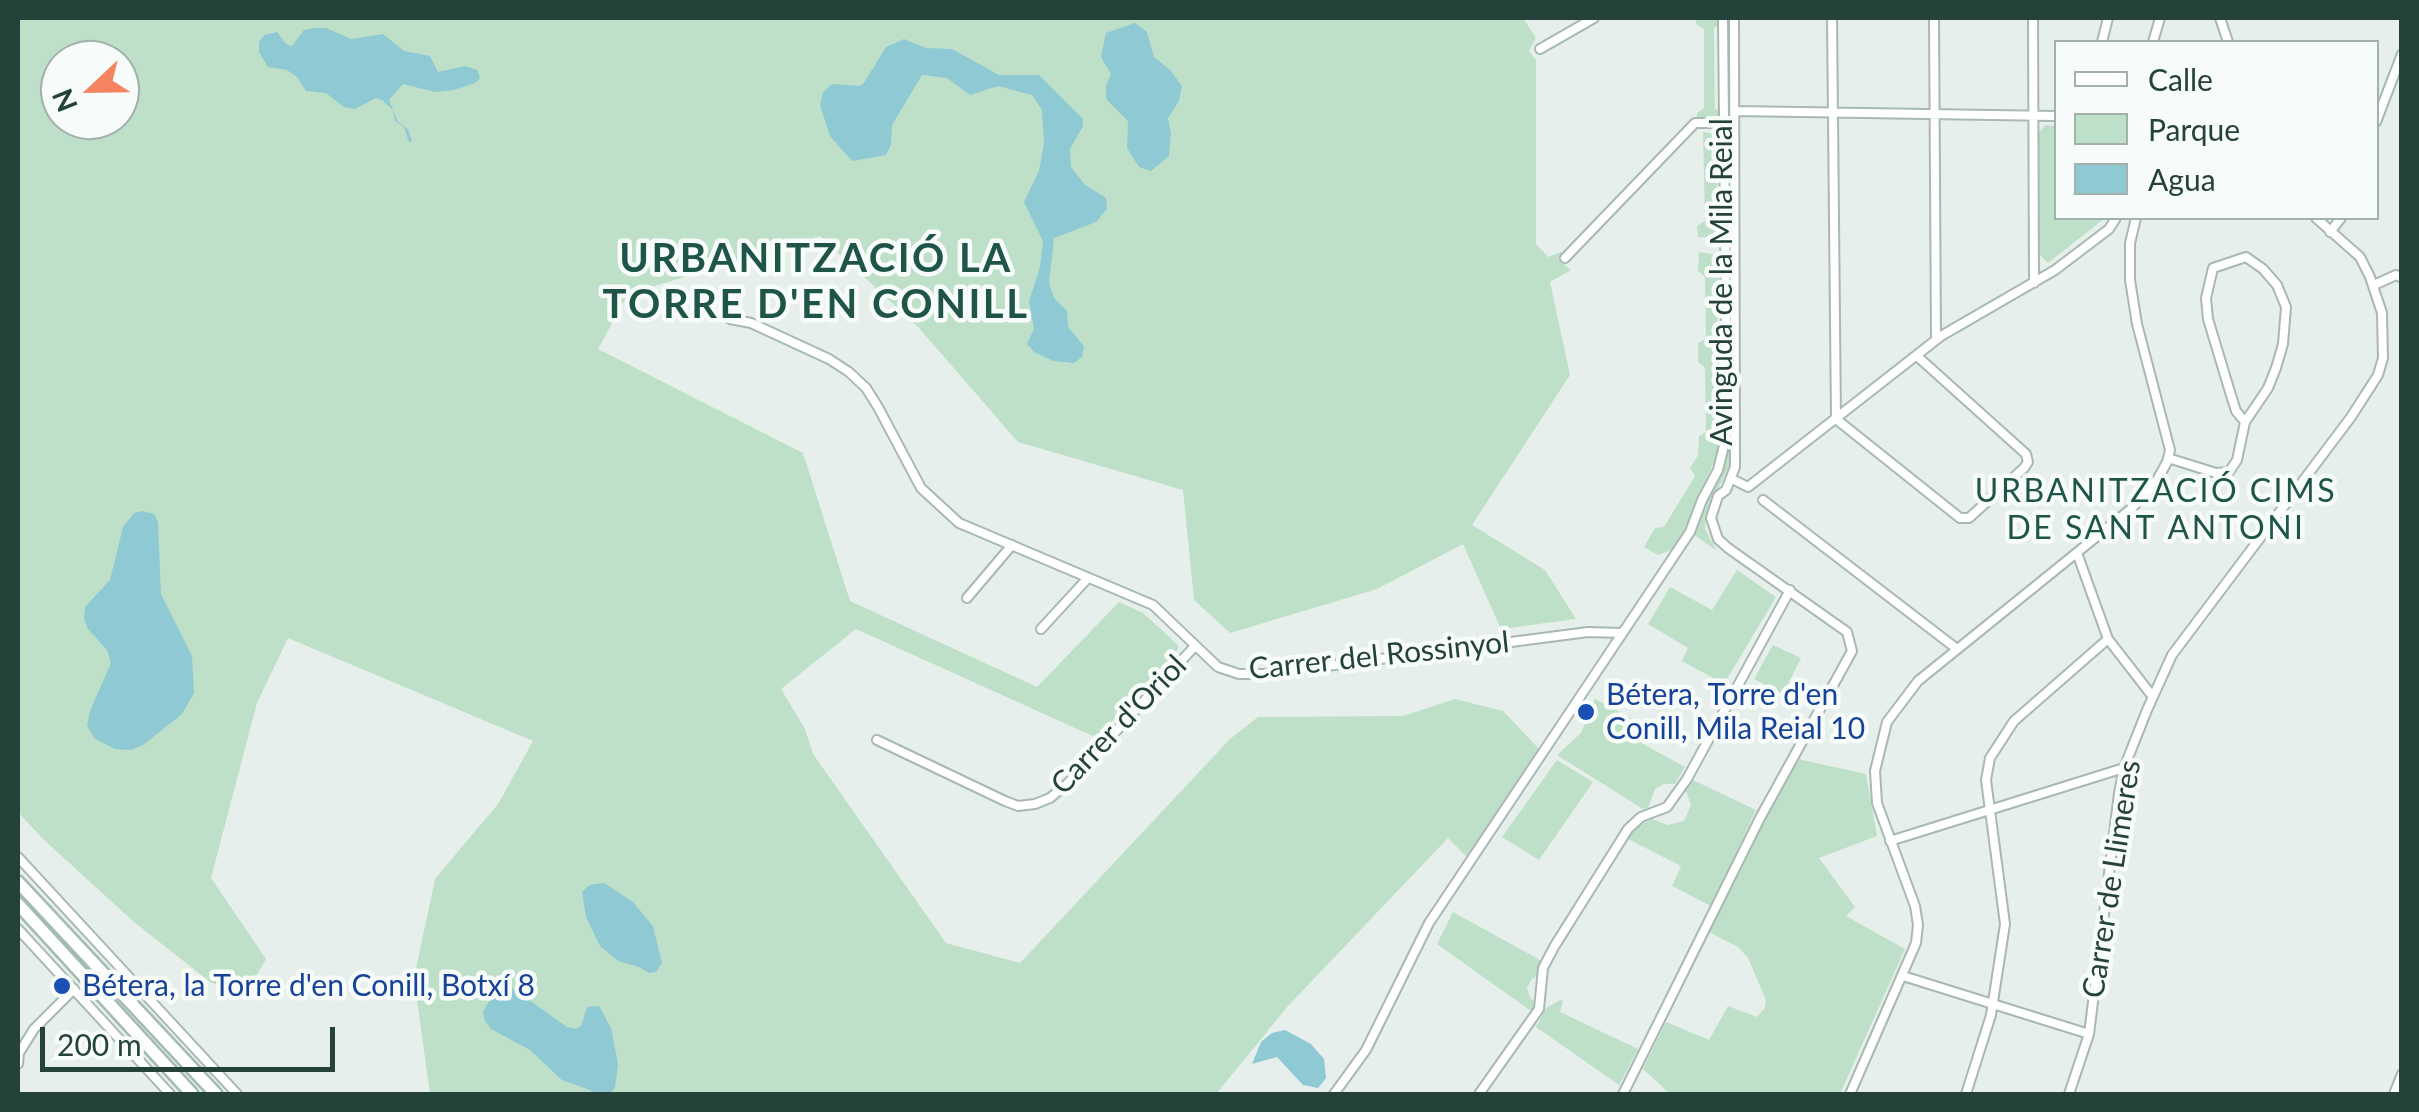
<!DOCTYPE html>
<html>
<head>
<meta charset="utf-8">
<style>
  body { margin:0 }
  #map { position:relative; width:2419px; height:1112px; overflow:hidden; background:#e6efeb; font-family:Lato,sans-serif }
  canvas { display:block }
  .frame { position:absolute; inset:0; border:20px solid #24423a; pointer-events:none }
  .legend { position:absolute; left:2054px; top:40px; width:325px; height:180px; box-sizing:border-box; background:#f7fbf9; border:2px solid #a3b1ad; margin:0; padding:12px 18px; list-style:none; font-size:30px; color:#24423a }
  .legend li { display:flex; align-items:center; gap:20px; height:50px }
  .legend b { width:50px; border:2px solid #a3b1ad }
  .north { position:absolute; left:40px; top:40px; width:100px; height:100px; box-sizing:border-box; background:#f7fbf9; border:2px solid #a3b1ad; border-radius:50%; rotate:248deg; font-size:28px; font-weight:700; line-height:40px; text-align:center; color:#24423a }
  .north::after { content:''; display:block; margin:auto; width:35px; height:45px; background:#f4845f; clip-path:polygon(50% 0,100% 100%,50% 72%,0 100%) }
  .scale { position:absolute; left:40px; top:1027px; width:295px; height:45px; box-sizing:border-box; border:5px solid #24423a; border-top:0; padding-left:12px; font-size:30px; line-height:35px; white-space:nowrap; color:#24423a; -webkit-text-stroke:8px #f7fbf9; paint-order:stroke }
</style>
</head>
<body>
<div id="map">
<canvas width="2419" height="1112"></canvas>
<div class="frame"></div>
<ul class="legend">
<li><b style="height:12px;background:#fff"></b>Calle</li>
<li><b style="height:28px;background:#bfe0c8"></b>Parque</li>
<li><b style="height:28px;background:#8ec9d4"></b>Agua</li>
</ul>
<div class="north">N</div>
<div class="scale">200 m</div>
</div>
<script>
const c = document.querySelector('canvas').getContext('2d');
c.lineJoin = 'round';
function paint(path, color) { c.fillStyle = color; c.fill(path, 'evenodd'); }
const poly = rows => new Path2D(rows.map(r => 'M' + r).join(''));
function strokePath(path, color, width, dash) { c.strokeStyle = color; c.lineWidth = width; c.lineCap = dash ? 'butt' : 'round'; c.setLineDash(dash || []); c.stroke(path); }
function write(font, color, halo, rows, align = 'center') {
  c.font = font + ' Lato,sans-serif'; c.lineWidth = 9; c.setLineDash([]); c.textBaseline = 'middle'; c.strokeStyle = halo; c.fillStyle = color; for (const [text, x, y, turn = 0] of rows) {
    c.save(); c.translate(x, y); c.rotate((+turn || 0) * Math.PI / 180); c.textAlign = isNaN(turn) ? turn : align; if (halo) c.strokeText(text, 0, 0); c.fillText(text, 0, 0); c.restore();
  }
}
paint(poly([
  [18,18,1523,18,1536,38,1529,51,1536,60,1536,244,1548,257,1561,252,1561,262,1571,270,1550,282,1570,375,1472,525,1545,570,1576,619,1501,629,1463,544,1377,589,1230,633,1194,600,1183,490,1018,442,918,327,820,236,628,294,598,349,803,453,850,601,1037,687,1119,602,1143,613,1178,645,1178,649,1097,738,856,629,781,689,805,729,813,754,946,943,1020,963,1230,739,1258,717,1403,716,1455,699,1503,711,1541,751,1513,788,1468,858,1448,838,1288,1006,1216,1094,430,1094,414,978,435,879,498,804,533,741,288,638,257,703,211,878,266,959,245,995,210,982,134,922,43,839,18,812],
  [60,60,120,60,120,120,60,120],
  [1696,18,1718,18,1718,26,1714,28,1715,109,1718,110,1718,118,1697,118,1697,113,1704,108,1704,29,1696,24],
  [1725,18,1730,18,1733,443,1730,464,1706,514,1705,529,1717,551,1693,534,1723,468,1729,441],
  [2045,125,2056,126,2056,218,2105,218,2048,263,2037,252,2038,134],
  [1703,132,1718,134,1717,238,1698,237,1697,226,1705,221],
  [1699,252,1719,255,1717,338,1720,344,1717,368,1719,450,1685,530,1673,549,1658,555,1644,547,1655,528,1664,527,1695,476,1690,468,1698,455,1699,436,1706,432,1705,368,1698,362,1698,343,1706,339,1705,277,1698,271],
  [1737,570,1776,597,1724,684,1682,661,1688,648,1648,624,1670,587,1712,610],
  [1773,645,1801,658,1783,694,1754,679],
  [1595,699,1641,723,1634,739,1685,767,1675,784,1664,784,1655,789,1648,808,1643,809,1557,755,1581,733],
  [1798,759,1866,774,1877,836,1819,858,1855,907,1846,916,1905,949,1840,1094,1670,1094,1643,1069,1666,1022,1709,1040,1728,1006,1757,1017,1765,1008,1766,1000,1748,958,1738,947,1709,932,1748,849],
  [1557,760,1593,782,1539,860,1502,837],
  [1693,780,1756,810,1711,906,1672,886,1681,866,1628,839,1637,827,1652,819,1668,825,1684,821,1691,805,1686,791],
  [1453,912,1540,960,1539,974,1531,980,1527,988,1530,997,1536,1003,1531,1011,1437,944],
  [1560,1000,1563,1001,1560,1012,1638,1049,1619,1085,1536,1027,1546,1008]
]), '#bfe0c8');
paint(poly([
  [1135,23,1147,32,1154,57,1170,70,1182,86,1179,101,1168,118,1171,133,1169,156,1151,171,1139,167,1127,148,1128,121,1106,99,1106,85,1111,74,1101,57,1106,33],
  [315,28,326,28,351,39,383,34,404,51,430,56,438,72,465,66,477,70,480,78,475,83,454,90,435,92,403,84,389,100,398,122,408,129,412,142,409,142,404,127,395,121,393,110,382,100,376,98,355,109,344,107,326,93,306,91,297,77,287,70,268,67,259,52,259,42,264,35,277,32,286,44,292,46,304,30],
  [904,39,926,48,952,49,999,75,1039,75,1083,119,1083,126,1070,149,1071,167,1084,184,1106,198,1107,209,1096,222,1054,238,1049,283,1054,298,1067,311,1068,327,1084,346,1082,357,1074,363,1053,361,1034,352,1027,344,1034,329,1029,301,1040,267,1043,241,1024,202,1039,171,1044,143,1042,110,1032,95,998,86,970,95,947,78,922,75,892,125,891,145,886,155,852,161,830,136,820,105,823,92,832,84,859,86,864,83,886,47],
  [142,511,154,514,158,522,161,594,192,656,194,693,182,714,143,745,131,750,115,749,95,739,87,726,90,711,111,663,107,650,88,629,84,618,85,607,110,580,123,527,134,513],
  [604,883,633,902,653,926,662,963,656,972,649,973,639,967,618,961,600,946,586,917,582,892,590,885],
  [508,985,567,1027,576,1029,581,1026,587,1007,599,1006,611,1028,618,1064,615,1088,609,1094,594,1094,590,1090,562,1080,530,1050,491,1029,485,1021,483,1012,493,994],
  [1285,1030,1311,1044,1324,1059,1326,1078,1318,1088,1303,1085,1277,1057,1252,1064,1261,1042,1272,1033]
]), '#8ec9d4');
const street = poly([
  [1832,18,1836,419,1960,518,1969,518,2024,468,2028,462,2026,454,1917,356],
  [1934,18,1936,340],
  [2033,18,2034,283],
  [2220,18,2228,42],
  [2102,42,2108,18],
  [2153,42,2160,18],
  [1540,49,1594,18],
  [1735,111,2056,116],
  [2376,122,2402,54],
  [2330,232,2341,218],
  [1565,258,1695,123,1724,123],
  [2374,285,2396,275,2402,278],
  [730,319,751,323,829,359,849,372,866,388,878,407,921,488,959,523,1153,605,1218,667,1239,674,1265,674,1588,632,1622,633],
  [2168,458,2216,473,2229,472,2237,460,2245,422,2268,388,2276,368,2283,344,2286,307,2277,285,2263,269,2246,257,2213,268,2206,298,2208,319,2230,392,2236,411,2245,422],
  [1732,479,1748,487,1941,336,2055,270,2109,229,2116,218],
  [1763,500,1957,649],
  [2077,553,2108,639,2153,697],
  [967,598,1012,545],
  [1041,629,1087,579],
  [877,740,1005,801,1018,806,1035,804,1050,798,1067,784,1195,646],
  [1890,841,2124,768],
  [18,857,237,1094],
  [18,929,170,1094],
  [1903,976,2089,1034],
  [18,1064,19,1053,34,1029,74,989],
  [1334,1094,1366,1050,1429,923,1690,532,1702,500,1718,470,1727,433,1723,18],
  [1479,1094,1539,1009,1543,968,1554,947,1628,829,1641,817,1667,807,1687,779,1790,590],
  [1623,1094,1760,818,1852,651,1847,632,1728,548,1718,539,1711,518,1718,496,1726,490,1735,467,1734,18],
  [1850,1094,1916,943,1918,925,1915,906,1877,803,1875,771,1887,722,1918,681,2132,508,2156,482,2167,462,2170,450,2137,324,2130,280,2130,243,2136,218],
  [1966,1094,1991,1015,2005,924,1986,780,1990,758,2014,721,2108,639],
  [2069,1094,2089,1034,2119,793,2124,768,2147,710,2172,655,2351,417,2378,375,2383,358,2382,313,2370,277,2360,257,2316,218],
  [2394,1094,2402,1074]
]);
const secondary = poly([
  [18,882,216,1094],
  [18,904,192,1094]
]);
strokePath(street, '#a8b8b2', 12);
strokePath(secondary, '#a4bbb3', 16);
strokePath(street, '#fff', 8);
strokePath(secondary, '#fff', 11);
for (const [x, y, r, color] of [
  [1586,712,10,"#1a4fb4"],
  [62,986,10,"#1a4fb4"]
]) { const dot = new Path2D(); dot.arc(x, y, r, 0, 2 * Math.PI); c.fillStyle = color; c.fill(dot); strokePath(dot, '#f7fbf9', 4); }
write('30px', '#24423a', '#f7fbf9', [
  ["Avinguda de la Mila Reial",1722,282,-90],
  ["Carrer del Rossinyol",1379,656,-6],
  ["Carrer d'Oriol",1119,725,-46],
  ["Carrer de Llimeres",2112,879,-81]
]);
write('30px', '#164399', '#f7fbf9', [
  ["Bétera, Torre d'en",1606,695],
  ["Conill, Mila Reial 10",1606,729],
  ["Bétera, la Torre d'en Conill, Botxí 8",82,986]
], 'left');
c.letterSpacing = '2.5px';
write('32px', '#1f5548', '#f7fbf9', [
  ["URBANITZACIÓ CIMS",2156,492],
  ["DE SANT ANTONI",2156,529]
]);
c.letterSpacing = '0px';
c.letterSpacing = '2.5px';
write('bold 40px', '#1f5548', '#f7fbf9', [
  ["URBANITZACIÓ LA",816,259],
  ["TORRE D'EN CONILL",816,305]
]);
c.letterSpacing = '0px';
</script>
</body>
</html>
